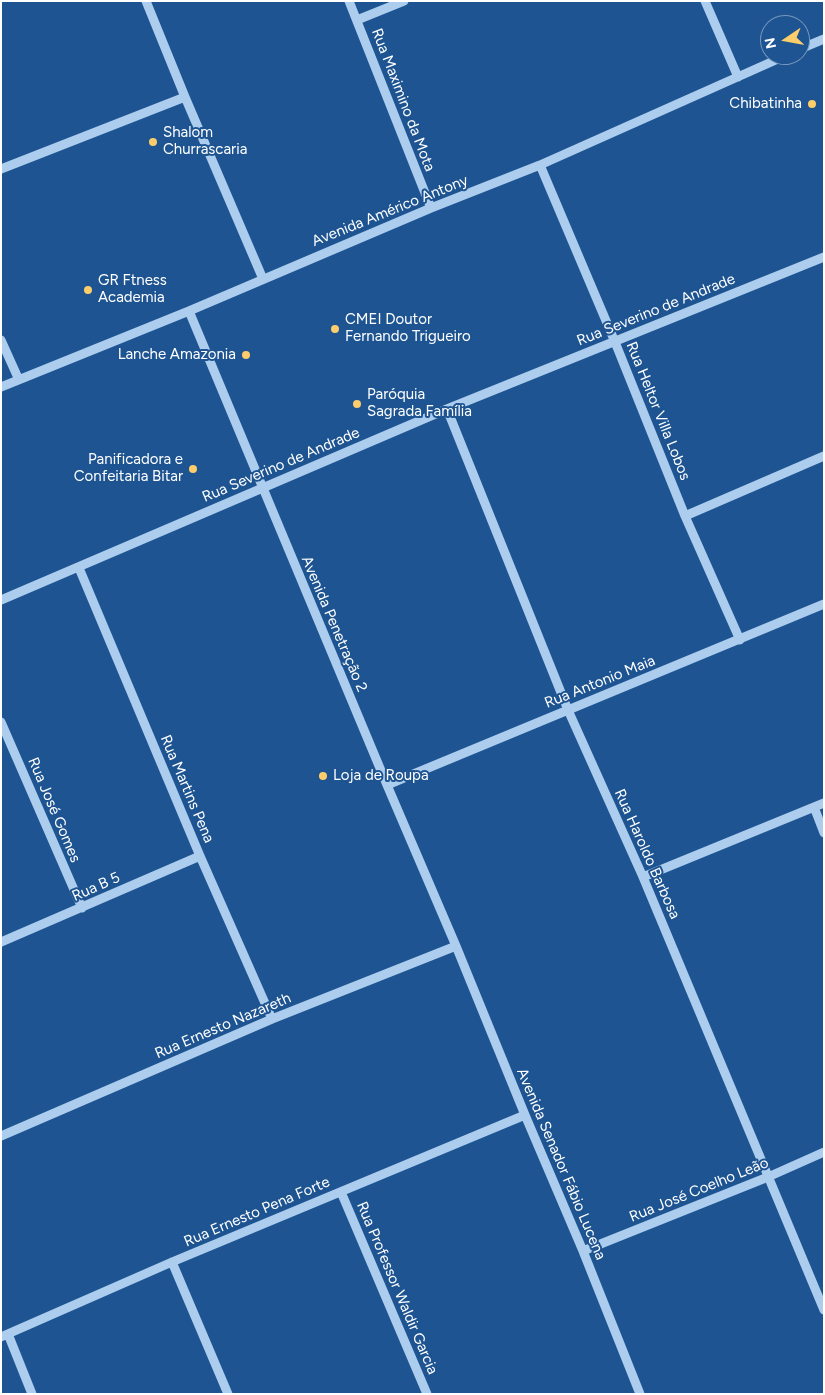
<!DOCTYPE html>
<html>
<head>
<meta charset="utf-8">
<style>
  body { margin:0 }
  #map { position:relative; width:825px; height:1395px; overflow:hidden; background:#1d5491; font-family:Figtree,sans-serif }
  canvas { display:block }
  .frame { position:absolute; inset:0; border:2px solid #fff; pointer-events:none }
  .north { position:absolute; left:760px; top:15px; width:50px; height:50px; box-sizing:border-box; background:#1d5491; border:1px solid #7798bd; border-radius:50%; rotate:258deg; font-size:14px; font-weight:700; line-height:20px; text-align:center; color:#fff }
  .north::after { content:''; display:block; margin:auto; width:18px; height:22px; background:#fdcd6b; clip-path:polygon(50% 0,100% 100%,50% 72%,0 100%) }
</style>
</head>
<body>
<div id="map">
<canvas width="825" height="1395"></canvas>
<div class="frame"></div>
<div class="north">N</div>
</div>
<script>
const c = document.querySelector('canvas').getContext('2d');
c.lineJoin = 'round';
const poly = rows => new Path2D(rows.map(r => 'M' + r).join(''));
function strokePath(path, color, width, dash) { c.strokeStyle = color; c.lineWidth = width; c.lineCap = dash ? 'butt' : 'round'; c.setLineDash(dash || []); c.stroke(path); }
function write(font, color, halo, rows, align = 'center') {
  c.font = font + ' Figtree,sans-serif'; c.lineWidth = 4; c.setLineDash([]); c.textBaseline = 'middle'; c.strokeStyle = halo; c.fillStyle = color; for (const [text, x, y, turn = 0] of rows) {
    c.save(); c.translate(x, y); c.rotate((+turn || 0) * Math.PI / 180); c.textAlign = isNaN(turn) ? turn : align; if (halo) c.strokeText(text, 0, 0); c.fillText(text, 0, 0); c.restore();
  }
}
strokePath(poly([
  [146,1,185,97,263,279],
  [349,1,431,208],
  [705,1,738,77],
  [357,20,404,1],
  [800,49,824,39],
  [540,165,615,342,685,516,740,640],
  [1,169,185,97],
  [189,311,387,785,456,946,525,1115,583,1251,640,1394],
  [1,340,19,380],
  [1,387,189,311,431,208,540,165,787,55],
  [447,409,568,710,643,877,824,1310],
  [685,516,824,456],
  [79,568,200,856,272,1019],
  [1,600,447,409,824,257],
  [1,722,82,908],
  [387,785,824,604],
  [814,807,824,833],
  [643,877,824,803],
  [1,942,200,856],
  [1,1136,272,1019,456,946],
  [341,1192,427,1394],
  [583,1251,768,1177,824,1152],
  [172,1262,228,1394],
  [8,1334,32,1394],
  [1,1337,172,1262,525,1115]
]), '#accdee', 9);
for (const [x, y, r, color] of [
  [812,104,5,"#fdcd6b"],
  [153,142,5,"#fdcd6b"],
  [88,290,5,"#fdcd6b"],
  [335,329,5,"#fdcd6b"],
  [246,355,5,"#fdcd6b"],
  [357,404,5,"#fdcd6b"],
  [193,469,5,"#fdcd6b"],
  [323,776,5,"#fdcd6b"]
]) { const dot = new Path2D(); dot.arc(x, y, r, 0, 2 * Math.PI); c.fillStyle = color; c.fill(dot); strokePath(dot, '#1d5491', 2); }
write('15px', '#fff', '#1d5491', [
  ["Rua Maximino da Mota",403,100,69],
  ["Avenida Américo Antony",390,211,-22],
  ["Rua Severino de Andrade",656,310,-22],
  ["Rua Heltor Villa Lobos",658,411,68],
  ["Rua Severino de Andrade",281,465,-23],
  ["Avenida Penetração 2",334,624,67],
  ["Rua Antonio Maia",600,682,-22],
  ["Rua Martins Pena",187,789,67],
  ["Rua José Gomes",54,810,67],
  ["Rua Haroldo Barbosa",647,854,66],
  ["Rua B 5",96,887,-24],
  ["Rua Ernesto Nazareth",223,1026,-23],
  ["Avenida Senador Fábio Lucena",561,1164,67],
  ["Rua José Coelho Leão",699,1190,-22],
  ["Rua Ernesto Pena Forte",257,1212,-23],
  ["Rua Professor Waldir Garcia",397,1288,67]
]);
write('15px', '#fff', '#1d5491', [
  ["Chibatinha",802,104,"right"],
  ["Shalom",163,133],
  ["Churrascaria",163,150],
  ["GR Ftness",98,281],
  ["Academia",98,298],
  ["CMEI Doutor",345,320],
  ["Fernando Trigueiro",345,337],
  ["Lanche Amazonia",236,355,"right"],
  ["Paróquia",367,395],
  ["Sagrada Família",367,412],
  ["Panificadora e",183,460,"right"],
  ["Confeitaria Bitar",183,477,"right"],
  ["Loja de Roupa",333,776]
], 'left');
</script>
</body>
</html>
